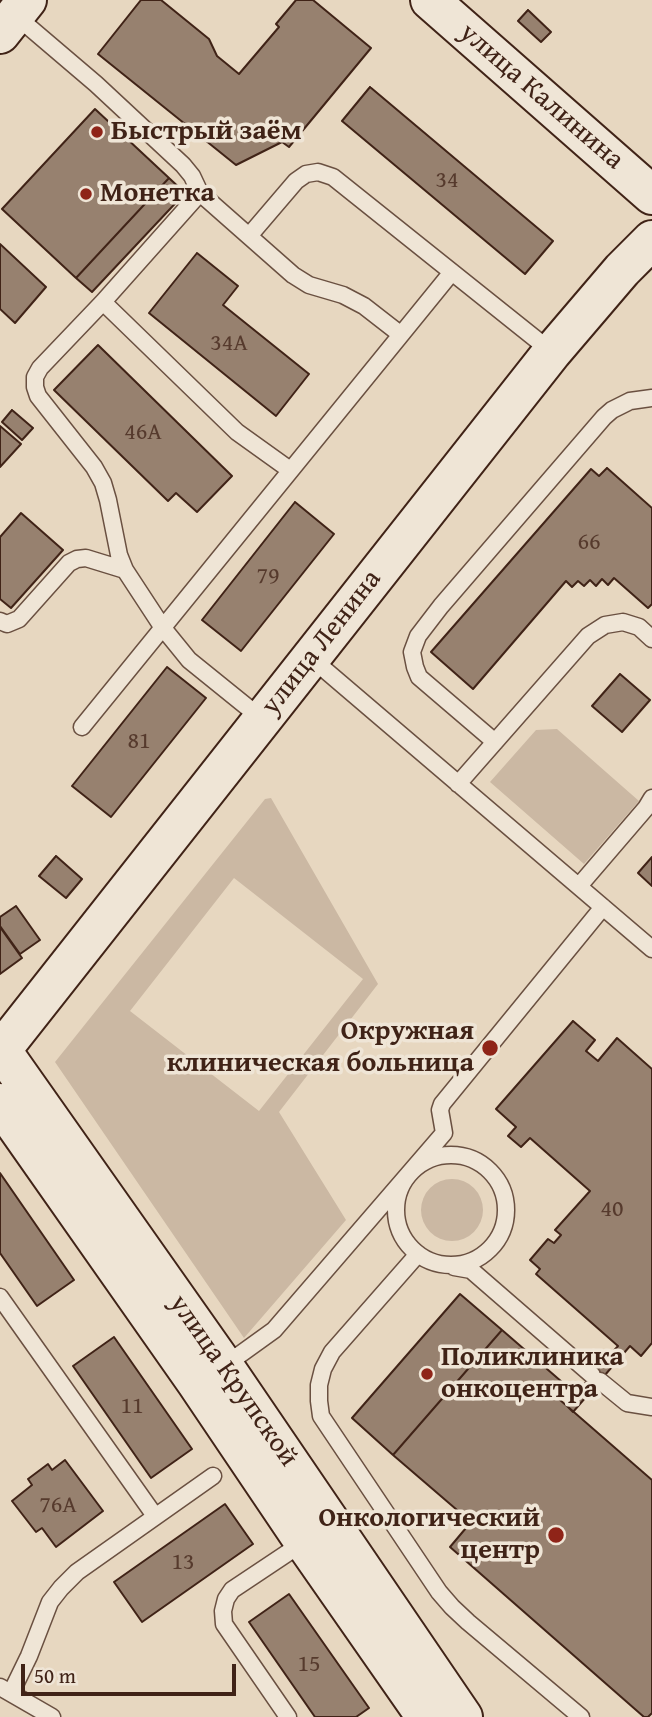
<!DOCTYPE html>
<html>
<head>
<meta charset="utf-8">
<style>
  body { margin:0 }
  #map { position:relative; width:652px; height:1717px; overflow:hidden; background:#e7d7c0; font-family:"Gentium Book Plus",serif }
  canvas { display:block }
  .scale { position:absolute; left:21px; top:1664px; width:215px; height:32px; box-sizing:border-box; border:4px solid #402317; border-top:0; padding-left:9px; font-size:21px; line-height:24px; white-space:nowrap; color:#402317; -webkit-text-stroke:5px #efe5d6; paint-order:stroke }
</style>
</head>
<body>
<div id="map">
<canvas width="652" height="1717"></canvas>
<div class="scale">50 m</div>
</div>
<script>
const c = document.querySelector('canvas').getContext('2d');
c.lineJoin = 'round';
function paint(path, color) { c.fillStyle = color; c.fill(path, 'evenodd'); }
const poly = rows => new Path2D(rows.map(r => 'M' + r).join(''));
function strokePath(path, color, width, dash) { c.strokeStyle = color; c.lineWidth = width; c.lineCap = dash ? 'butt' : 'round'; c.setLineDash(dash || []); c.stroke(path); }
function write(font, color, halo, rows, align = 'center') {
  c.font = font + ' "Gentium Book Plus",serif'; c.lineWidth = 7; c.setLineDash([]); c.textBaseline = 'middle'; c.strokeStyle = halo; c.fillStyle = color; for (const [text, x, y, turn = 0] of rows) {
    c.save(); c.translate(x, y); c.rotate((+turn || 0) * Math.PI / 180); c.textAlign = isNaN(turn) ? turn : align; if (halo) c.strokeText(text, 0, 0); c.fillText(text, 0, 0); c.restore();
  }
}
paint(poly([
  [557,729,639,801,584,864,490,782,536,730],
  [271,798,378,984,279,1112,346,1220,244,1338,55,1062,265,799],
  [234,878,363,979,259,1111,130,1011],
  '421 1210a31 31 0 1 1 62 0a31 31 0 1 1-62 0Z'
]), '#cbb8a3');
const building = poly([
  [141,0,161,0,209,39,217,56,239,74,279,27,276,24,296,0,313,0,371,48,289,147,282,142,236,165,98,54,141,0],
  [528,10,551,32,541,42,518,21,528,10],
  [370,87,553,241,525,274,342,121,370,87],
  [95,109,169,178,76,278,2,209,95,109],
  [169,178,185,193,92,292,76,278,169,178],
  [0,244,46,287,15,323,0,309,0,244],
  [197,253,238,286,223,305,309,374,276,416,149,313,197,253],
  [98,345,232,476,197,512,176,493,168,501,54,390,98,345],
  [12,410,33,428,22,440,2,422,12,410],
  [0,426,21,444,0,467,0,426],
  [607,468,652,508,652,604,648,608,614,578,608,585,602,579,596,586,590,580,584,586,578,581,572,587,566,581,473,689,431,652,591,469,599,476,607,468],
  [295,502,334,534,241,651,202,620,295,502],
  [21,513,63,550,11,608,0,599,0,537,21,513],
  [167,667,206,698,111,817,72,786,167,667],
  [620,674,650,700,622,732,592,706,620,674],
  [56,856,82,879,66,898,39,876,56,856],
  [652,857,652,886,638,873,652,857],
  [16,906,40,940,20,954,0,926,0,917,16,906],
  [0,927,22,958,0,974,0,927],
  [573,1021,595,1040,586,1051,598,1061,617,1038,652,1069,652,1343,641,1356,630,1346,573,1412,566,1405,618,1346,536,1274,540,1269,530,1260,548,1239,554,1243,561,1235,555,1230,590,1191,530,1138,521,1147,508,1136,516,1127,496,1109,573,1021],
  [0,1173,74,1280,37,1306,0,1253,0,1173],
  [460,1294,502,1330,393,1455,352,1418,460,1294],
  [502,1330,562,1382,552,1393,652,1480,652,1713,648,1717,644,1717,450,1547,471,1522,393,1455,502,1330],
  [114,1337,192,1449,151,1478,73,1366,114,1337],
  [65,1460,103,1511,56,1547,42,1528,36,1532,12,1501,32,1485,28,1479,48,1464,52,1470,65,1460],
  [225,1504,253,1544,142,1622,114,1582,225,1504],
  [289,1594,369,1708,356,1717,315,1717,249,1622,289,1594]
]);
paint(building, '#97816f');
strokePath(building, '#402317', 2);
const lane = poly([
  [15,15,96,84,183,165,192,176,200,193,103,302,40,368,35,377,35,387,38,396,94,467,103,483,108,500,119,555,125,570,163,628,189,660,262,719],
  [200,193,293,275,309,285,343,295,364,306,400,334],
  [249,236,296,181,306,174,318,172,333,177,552,352],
  [103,302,237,432,290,470],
  [0,621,7,624,19,619,69,563,77,559,86,558,125,570],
  [311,658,652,949],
  [82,727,452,272],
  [495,742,419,677,415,667,412,652,418,636,441,606,604,417,612,410,630,401,652,398],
  [458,784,588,636,605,625,623,622,639,627,652,639],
  [579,886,646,808,652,798],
  '396 1210a55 55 0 1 1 110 0a55 55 0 1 1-110 0Z',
  [418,1254,332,1352,323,1369,319,1385,319,1401,321,1416,439,1592,452,1607,468,1622,581,1717],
  [454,1267,471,1270,592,1375],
  [0,1297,155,1516],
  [224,1366,274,1330,444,1133,440,1110,442,1104,603,907],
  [600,1381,627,1403,652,1407],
  [0,1687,52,1717],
  [11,1693,29,1656,50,1602,61,1588,77,1572,213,1476],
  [288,1717,224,1624,223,1611,226,1599,232,1590,304,1542]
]);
const secondary = poly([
  [430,0,652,195],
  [0,34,27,0],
  [0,1048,224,1366,463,1717],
  [0,1052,552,352,622,270,652,240],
  [0,1103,196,1382,304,1542,426,1717]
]);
strokePath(lane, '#6a5041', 19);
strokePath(secondary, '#402317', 42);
strokePath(lane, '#efe5d6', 16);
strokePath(secondary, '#efe5d6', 38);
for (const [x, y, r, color] of [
  [97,132,7,"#8f2418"],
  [86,194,7,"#8f2418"],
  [490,1048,9,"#8f2418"],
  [427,1374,7,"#8f2418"],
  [556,1535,9,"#8f2418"]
]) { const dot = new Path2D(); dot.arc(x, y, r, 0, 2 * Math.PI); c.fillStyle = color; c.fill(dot); strokePath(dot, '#efe5d6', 2.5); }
write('24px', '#563a2d', null, [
  ["34",447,181],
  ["34А",229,344],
  ["46А",143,433],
  ["66",589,543],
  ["79",268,577],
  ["81",139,742],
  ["40",612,1210],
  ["11",132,1407],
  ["76А",58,1506],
  ["13",183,1563],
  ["15",309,1665]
]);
write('28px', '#402317', '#efe5d6', [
  ["улица Калинина",541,97,41],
  ["улица Ленина",322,643,-52],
  ["улица Крупской",233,1381,55]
]);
write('bold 28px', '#402317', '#efe5d6', [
  ["Быстрый заём",111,132],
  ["Монетка",100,194],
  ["Окружная",474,1032,"right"],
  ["клиническая больница",474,1064,"right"],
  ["Поликлиника",441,1358],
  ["онкоцентра",441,1390],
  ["Онкологический",540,1519,"right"],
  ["центр",540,1551,"right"]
], 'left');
</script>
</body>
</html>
